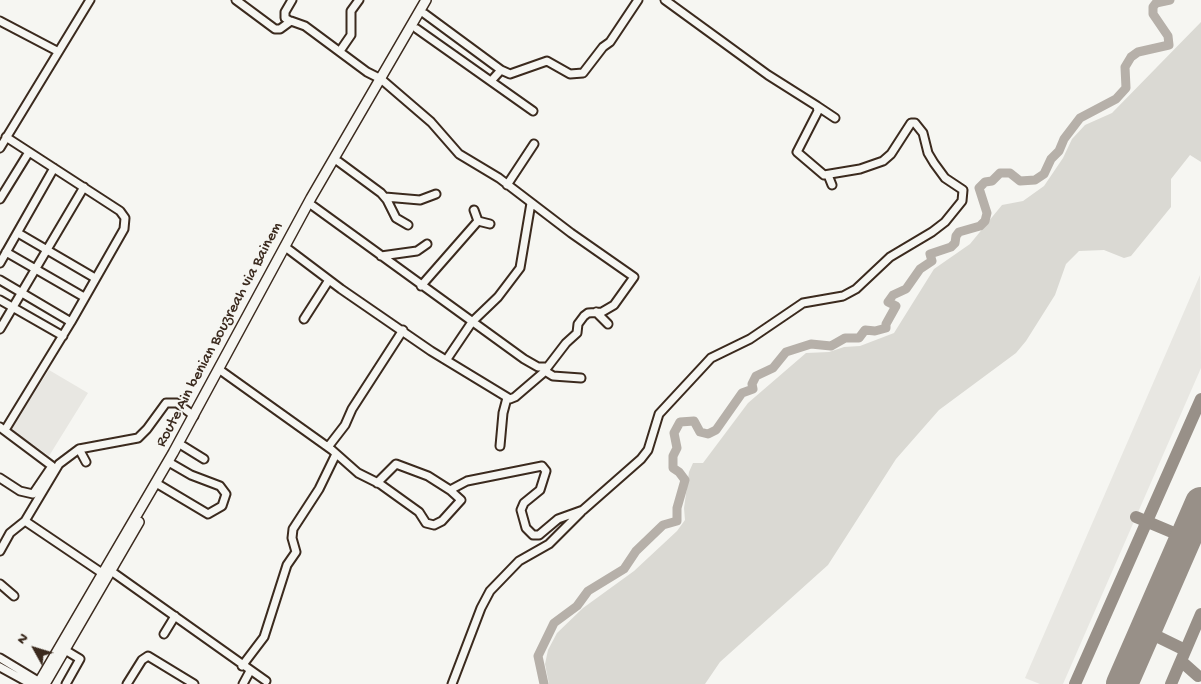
<!DOCTYPE html>
<html>
<head>
<meta charset="utf-8">
<style>
  body { margin:0 }
  #map { position:relative; width:1201px; height:684px; overflow:hidden; background:#f6f6f2; font-family:"Gochi Hand",sans-serif }
  canvas { display:block }
  .north { position:absolute; left:10px; top:624px; width:50px; height:50px; -webkit-text-stroke:4px #f6f6f2; paint-order:stroke; rotate:309deg; font-size:14px; font-weight:700; line-height:20px; text-align:center; color:#3b2a1e }
  .north::after { content:''; display:block; margin:auto; width:18px; height:22px; background:#3b2a1e; clip-path:polygon(50% 0,100% 100%,50% 72%,0 100%) }
</style>
</head>
<body>
<div id="map">
<canvas width="1201" height="684"></canvas>
<div class="north">N</div>
</div>
<script>
const c = document.querySelector('canvas').getContext('2d');
c.lineJoin = 'round';
function paint(path, color) { c.fillStyle = color; c.fill(path, 'evenodd'); }
const poly = rows => new Path2D(rows.map(r => 'M' + r).join(''));
function strokePath(path, color, width, dash) { c.strokeStyle = color; c.lineWidth = width; c.lineCap = dash ? 'butt' : 'round'; c.setLineDash(dash || []); c.stroke(path); }
function write(font, color, halo, rows, align = 'center') {
  c.font = font + ' "Gochi Hand",sans-serif'; c.lineWidth = 4; c.setLineDash([]); c.textBaseline = 'middle'; c.strokeStyle = halo; c.fillStyle = color; for (const [text, x, y, turn = 0] of rows) {
    c.save(); c.translate(x, y); c.rotate((+turn || 0) * Math.PI / 180); c.textAlign = isNaN(turn) ? turn : align; if (halo) c.strokeText(text, 0, 0); c.fillText(text, 0, 0); c.restore();
  }
}
paint(poly([
  [1200,275,1201,368,1063,684,1040,684,1025,678],
  [49,370,88,393,49,456,11,429]
]), '#e8e7e2');
paint(poly([
  [1201,22,1201,162,1190,155,1171,179,1171,207,1131,256,1124,258,1104,250,1079,251,1066,264,1055,295,1026,341,1016,353,939,410,896,459,828,565,720,662,705,684,549,684,545,664,548,650,557,633,583,608,634,571,677,531,685,520,684,508,689,472,693,463,703,463,748,403,806,353,829,352,844,347,860,346,894,333,934,269,970,244,1002,205,1023,201,1044,186,1063,158,1072,139,1085,125,1112,113]
]), '#dad9d3');
strokePath(poly([
  [544,684,538,656,554,623,577,606,588,591,624,569,636,551,663,525,677,521,677,508,685,480,679,472,673,468,673,456,677,448,674,433,680,422,694,421,700,432,708,434,716,430,742,393,753,389,752,384,756,376,773,368,786,352,811,344,831,346,845,338,859,338,865,330,875,331,886,328,886,324,896,306,888,302,893,295,906,289,920,269,932,261,930,254,951,247,955,243,956,236,959,232,980,226,985,221,987,213,979,188,985,182,992,181,1000,173,1010,173,1020,181,1035,180,1044,174,1051,159,1059,151,1064,139,1080,118,1116,99,1126,88,1125,67,1131,57,1138,52,1169,45,1168,36,1153,14,1153,7,1156,3,1170,0]
]), '#b6b0a9', 9);
strokePath(poly([
  [1136,517,1186,538],
  [1146,631,1185,650],
  [1181,661,1198,676],
  [1075,684,1201,399],
  [1171,684,1201,614]
]), '#989088', 12);
strokePath(poly([
  [1122,684,1201,503]
]), '#989088', 32);
const minor = poly([
  [236,0,275,29,280,29,291,21,305,26,367,72,381,79,431,122,459,154,499,178,571,233,634,277,614,305,602,312,588,313,584,316,578,324,577,333,566,343,543,373,515,397,510,399,431,351,341,289,288,249],
  [425,14,501,70],
  [0,21,57,51],
  [290,21,285,18,285,12,292,0],
  [417,29,533,111],
  [340,51,351,35,351,11,359,0],
  [491,81,501,70,510,74,547,61,570,74,583,73,603,47,610,42,638,0],
  [817,106,835,118],
  [6,137,120,211,125,218,124,229,71,322],
  [0,148,90,0],
  [339,162,381,193,387,200,396,218,408,225],
  [828,175,832,185],
  [507,185,534,144],
  [385,197,420,200,436,194],
  [0,199,29,152],
  [313,206,524,359,538,367,547,367],
  [474,210,478,221,490,224],
  [18,233,95,278],
  [6,252,84,297],
  [381,256,417,251,427,244],
  [0,263,54,168],
  [0,280,71,322,5,430],
  [421,286,478,221],
  [0,300,63,336],
  [596,312,608,324],
  [304,319,329,280],
  [0,329,84,187],
  [447,359,472,322,498,297,520,268,531,203],
  [220,370,332,450,358,473,380,484,419,512,426,523,434,525,442,521,461,500,450,490],
  [545,371,553,376,581,378],
  [0,427,52,466,33,494,20,491,0,478],
  [183,446,204,459],
  [500,446,503,413,507,398],
  [328,447,345,425,352,409,403,330],
  [86,462,79,449,138,438,147,429,166,403,177,403,194,416],
  [156,483,208,514,222,506,226,494,220,486,191,475,172,464],
  [377,483,396,464,428,476,450,490,467,481,542,466,546,471,540,490,524,503,521,510,526,528,533,535,539,535,558,519,583,510,641,459,648,450,659,414,711,358,750,339,803,303,843,296,856,289,890,257,932,232,945,222,962,201,963,190,945,178,934,163,928,153,923,133,915,123,911,123,891,154,883,161,860,169,824,175,797,152,818,111,817,106,768,75,665,0],
  [25,521,59,464,79,449],
  [0,551,10,533,25,521,102,573],
  [111,571,266,681],
  [0,584,14,596],
  [164,634,175,616],
  [65,650,80,659,66,684],
  [0,658,43,684],
  [242,666,264,637,287,565,296,552,292,538,293,529,319,489,336,454],
  [0,667,31,684],
  [127,684,142,660,148,656,194,684],
  [243,684,250,671],
  [452,684,481,608,490,591,519,561,549,544,581,512]
]);
const major = poly([
  [38,684,173,453,311,198,426,0],
  [45,684,139,522]
]);
strokePath(minor, '#3b2a1e', 11);
strokePath(major, '#3b2a1e', 12);
strokePath(minor, '#f6f6f2', 7);
strokePath(major, '#f6f6f2', 9);
write('16px', '#3b2a1e', '#f6f6f2', [
  ["Route Ain benian Bouzreah via Bainem",220,335,-62]
]);
</script>
</body>
</html>
